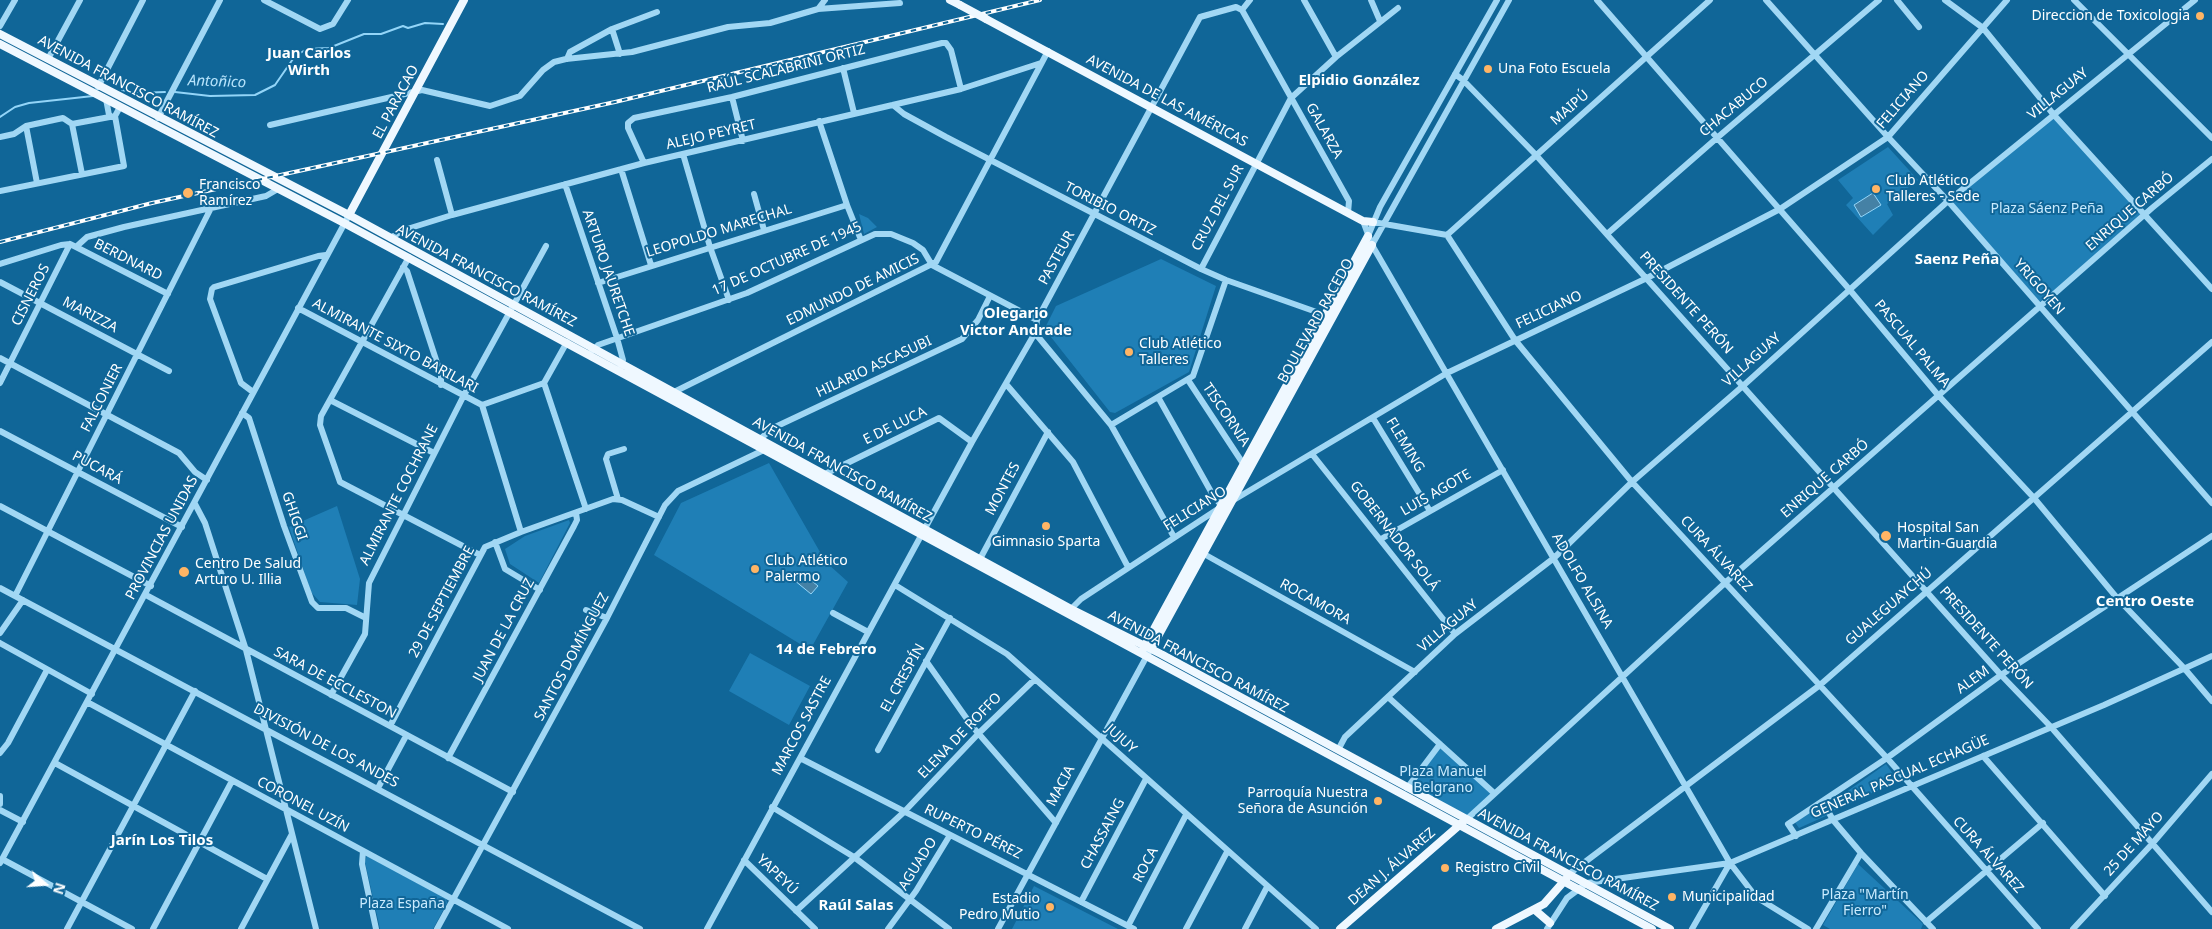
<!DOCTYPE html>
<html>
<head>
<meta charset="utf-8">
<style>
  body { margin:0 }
  #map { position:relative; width:2212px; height:929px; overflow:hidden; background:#106698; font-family:"Noto Sans",sans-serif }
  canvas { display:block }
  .north { position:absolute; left:20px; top:859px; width:50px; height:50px; -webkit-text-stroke:4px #106698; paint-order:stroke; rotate:108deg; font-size:14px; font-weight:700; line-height:20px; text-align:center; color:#fff }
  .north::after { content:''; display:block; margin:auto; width:18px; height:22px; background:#fff; clip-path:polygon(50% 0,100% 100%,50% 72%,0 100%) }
</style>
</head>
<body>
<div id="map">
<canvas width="2212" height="929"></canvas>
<div class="north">N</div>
</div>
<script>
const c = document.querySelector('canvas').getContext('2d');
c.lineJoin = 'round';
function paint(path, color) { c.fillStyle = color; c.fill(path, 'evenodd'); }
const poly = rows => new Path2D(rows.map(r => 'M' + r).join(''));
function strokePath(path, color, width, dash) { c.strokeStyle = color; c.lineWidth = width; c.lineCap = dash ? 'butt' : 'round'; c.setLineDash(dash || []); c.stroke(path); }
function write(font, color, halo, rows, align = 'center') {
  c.font = font + ' "Noto Sans",sans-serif'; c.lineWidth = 4; c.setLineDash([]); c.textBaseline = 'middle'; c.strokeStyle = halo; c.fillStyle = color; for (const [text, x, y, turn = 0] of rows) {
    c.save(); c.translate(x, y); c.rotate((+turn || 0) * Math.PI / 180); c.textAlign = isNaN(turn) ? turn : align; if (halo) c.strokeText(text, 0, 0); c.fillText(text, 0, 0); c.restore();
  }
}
paint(poly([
  [2054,116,2144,218,2040,302,1951,201],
  [1888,147,1918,180,1887,204,1893,215,1873,235,1846,205,1853,198,1838,180],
  [859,214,868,218,877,227,864,234],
  [1161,259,1216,286,1189,372,1115,413,1110,412,1047,332,1046,326,1056,306],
  [769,463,820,552,818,555,848,582,810,650,654,555,681,503],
  [337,506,360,579,357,605,320,602,311,592,289,527],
  [569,520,570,523,539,583,510,564,505,549,525,536],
  [750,653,810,686,789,725,729,691],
  [1440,744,1494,793,1467,819,1407,788],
  [1886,764,1898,781,1833,811,1829,804],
  [1819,805,1828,815,1799,828,1794,821],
  [367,855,446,899,447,903,433,929,380,929,365,862],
  [1858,864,1923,924,1921,929,1830,929,1823,925],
  [1034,886,1118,929,1012,929]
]), '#1f7fb6');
const water = poly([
  [1873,193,1881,205,1861,217,1854,205,1873,193],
  [801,572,818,586,811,594,794,580,801,572]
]);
paint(water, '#4581a5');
strokePath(water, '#93d5f8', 1);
strokePath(poly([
  [122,90,137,93,165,92],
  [175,92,210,96,255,95,275,85,295,56,307,49,329,48,364,34,381,34,403,26,408,28,425,23,443,24],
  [0,117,15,107,29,103,93,96]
]), '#93d5f8', 2);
strokePath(poly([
  [264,0,320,29,333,24,348,0],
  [1304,0,1336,57],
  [1371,0,1380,21],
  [1597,0,1849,289,1938,395,2034,498,2117,598,2184,668,2212,701],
  [1766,0,1888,137,1948,201,2212,503],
  [1897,0,1919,27],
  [1945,0,1983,28,2054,115,2212,289],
  [2074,0,2212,138],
  [818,9,900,3],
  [1242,10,1250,0],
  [0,26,15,0],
  [612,29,620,54],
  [48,59,80,0],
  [567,59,570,52,612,29,657,12],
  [843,68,854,113],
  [1455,74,1463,80,1535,154,2001,675,2051,727,2212,912],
  [98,87,143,0],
  [732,97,743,141],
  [106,99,109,115],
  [893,105,904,114,946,137,1201,269,1226,280,1325,315],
  [158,118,220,0],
  [819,121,847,205,861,240],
  [72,124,82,174],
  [270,125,422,90,490,106,520,96,543,70,554,62,566,59,632,52,728,27,770,23,818,9,825,0],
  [26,126,37,183],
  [0,137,14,134,26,126,63,118,72,124,115,116],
  [683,154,710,247,729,300],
  [437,160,452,215],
  [644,163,628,128,628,123,634,118,732,97,942,43,946,43,951,50,961,89],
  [621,169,651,265],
  [565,184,617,338,623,360,620,368],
  [0,191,124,166,115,116,120,107],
  [754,194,764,230],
  [1363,221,1372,245,1730,863,1756,897,1808,929],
  [1373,222,1447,235,1515,340,1632,482,1887,758,2038,929],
  [1607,234,1718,137,1879,0],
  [1447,235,1710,0],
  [1368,236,1380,207,1497,0],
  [390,238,404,230,452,215,644,163,961,89,1041,63],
  [1372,245,1509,0],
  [76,247,168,294],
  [409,257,321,416,320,425,340,482,480,555],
  [0,264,61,245,70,244,76,247,87,237,124,227,266,196,278,189],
  [932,265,1037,320],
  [403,267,407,271,441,375,441,385],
  [1201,269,1291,98,1336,57,1398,8],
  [0,282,169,371],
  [598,283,847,205],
  [298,308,482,405,544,383,567,342],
  [1035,333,1111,425,1174,537],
  [591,352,598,345,747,293,875,234,891,234,913,243,923,250,932,265],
  [0,358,179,453,195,472,207,480],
  [1188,380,1244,465],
  [0,383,70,244],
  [544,383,586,509],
  [1006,384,1073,462,1128,567],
  [253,392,241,383,210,299,212,289,214,287,318,256,326,255],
  [674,392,936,262,1048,51],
  [1158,397,1214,497,1222,506],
  [330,400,434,453],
  [482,405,521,532],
  [242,413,249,418,284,526,312,602,318,608,346,608,366,618],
  [1373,418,1430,511],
  [1111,425,1193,376,1226,280],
  [0,431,182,527],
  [761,442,760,439,773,428,962,339,978,320,990,296],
  [1312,454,1455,634],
  [825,474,939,418,972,442],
  [618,499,606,459,608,454,624,449],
  [1232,501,1447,373,1647,278,1780,209,1888,137,2007,0],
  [195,504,205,523,246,650,316,929],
  [0,506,151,586],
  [1381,539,1503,470],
  [495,542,505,569,540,590],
  [1204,554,1415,672],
  [980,559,1048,432],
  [895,585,1007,654,1316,929],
  [0,588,640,929],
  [146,595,513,792],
  [15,596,210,210],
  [1071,609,1081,599,1221,507],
  [586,610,607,618],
  [833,613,868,632],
  [0,633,23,600],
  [0,643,92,694],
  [926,661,972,726,1056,823],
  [331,695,365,634,369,583,463,397,546,246],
  [1388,697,1494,793],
  [87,702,508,929],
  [390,726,485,547,521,532,613,499,622,500,659,517],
  [878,750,950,618],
  [1338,750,1345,737,1455,634,1554,558,1632,482,1744,385,1948,201,2195,0],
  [0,753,8,743,47,670],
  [1983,756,2105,896],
  [448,758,574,526,577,520,576,513],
  [800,758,1134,929],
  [55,763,267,879],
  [378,788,406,736],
  [1407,788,1440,744],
  [0,796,0,804],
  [1823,802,1833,820,1861,853,1933,929],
  [772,807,854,857,949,929],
  [0,810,23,822],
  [1467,819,1726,582,2152,208,2212,159],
  [1796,836,1788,824,1887,758,2001,675,2212,536],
  [363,851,362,864,376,929],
  [2,859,132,929],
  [744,860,815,929],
  [0,863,349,215],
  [1569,874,1820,685,2212,342],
  [1081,902,1146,779],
  [796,911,904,812,979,733,1035,679],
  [1926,922,2043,823],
  [1128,926,1186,815],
  [67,929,195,691],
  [153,929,232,781],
  [241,929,292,834],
  [437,929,607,618,665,505,678,491,766,449],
  [707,929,972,442,1035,333,1037,320,1200,17,1236,7,1242,10,1349,201,1348,213],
  [888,929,916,891,950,835],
  [998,929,1149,652],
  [1186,929,1227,852],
  [1245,929,1267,887],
  [1547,929,1567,898,1587,883,1730,863,2104,705,2212,656],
  [1692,929,1730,863],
  [1816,929,1861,853],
  [2073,929,2152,844,2212,774]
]), '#a1d7f4', 6);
strokePath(poly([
  [950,0,960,5],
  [986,19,1348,213,1363,221,1373,222],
  [0,34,349,215,1071,609,1161,654,1670,929],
  [0,44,344,223,1652,929],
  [349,215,464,0],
  [1151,649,1372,245],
  [1142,651,1368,236],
  [1535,910,1550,923],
  [1340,929,1463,822],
  [1496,929,1544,904,1566,879]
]), '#eff8ff', 8);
const rail = poly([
  [0,242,152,203,615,102,1040,0]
]);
strokePath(rail, '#fff', 4);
strokePath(rail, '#106698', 2, [5.5]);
strokePath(poly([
  [960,5,986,19]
]), '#eff8ff', 8);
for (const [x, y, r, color] of [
  [2200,16,5,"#ffb565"],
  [1488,69,5,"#ffb565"],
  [1876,189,5,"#ffb565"],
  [188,193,6,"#ffb565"],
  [1129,352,5,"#ffb565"],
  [1046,526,5,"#ffb565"],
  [1886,536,6,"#ffb565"],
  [755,569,5,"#ffb565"],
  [184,572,6,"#ffb565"],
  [1378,801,5,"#ffb565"],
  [1445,868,5,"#ffb565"],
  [1672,897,5,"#ffb565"],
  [1050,907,5,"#ffb565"]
]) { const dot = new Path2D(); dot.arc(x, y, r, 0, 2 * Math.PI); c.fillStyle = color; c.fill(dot); strokePath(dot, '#106698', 2); }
write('14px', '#fff', '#106698', [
  ["Direccion de Toxicologia",2190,16,"right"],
  ["Una Foto Escuela",1498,69],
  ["Club Atlético",1886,181],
  ["Talleres - Sede",1886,197],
  ["Francisco",199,185],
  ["Ramírez",199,201],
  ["Club Atlético",1139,344],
  ["Talleres",1139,360],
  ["Hospital San",1897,528],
  ["Martin-Guardia",1897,544],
  ["Gimnasio Sparta",1046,542,"center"],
  ["Club Atlético",765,561],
  ["Palermo",765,577],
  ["Centro De Salud",195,564],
  ["Arturo U. Illia",195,580],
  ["Parroquía Nuestra",1368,793,"right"],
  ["Señora de Asunción",1368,809,"right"],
  ["Registro Civil",1455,868],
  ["Municipalidad",1682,897],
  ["Estadio",1040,899,"right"],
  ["Pedro Mutio",1040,915,"right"]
], 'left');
write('14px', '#fff', '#106698', [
  ["RAÚL SCALABRINI ORTIZ",786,69,-14],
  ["AVENIDA FRANCISCO RAMÍREZ",128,87,28],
  ["VILLAGUAY",2058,94,-39],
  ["FELICIANO",1903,100,-49],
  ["AVENIDA DE LAS AMÉRICAS",1167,101,28],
  ["EL PARACAO",396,102,-62],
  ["CHACABUCO",1734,107,-40],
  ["MAIPÚ",1570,108,-41],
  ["GALARZA",1324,131,61],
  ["ALEJO PEYRET",711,135,-13],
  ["CRUZ DEL SUR",1218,208,-62],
  ["TORIBIO ORTIZ",1110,209,27],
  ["ENRIQUE CARBÓ",2130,212,-41],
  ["LEOPOLDO MARECHAL",719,231,-17],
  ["PASTEUR",1057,258,-61],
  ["17 DE OCTUBRE DE 1945",787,259,-24],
  ["BERDNARD",128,260,27],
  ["ARTURO JAURETCHE",608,273,71],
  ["AVENIDA FRANCISCO RAMÍREZ",486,276,28],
  ["YRIGOYEN",2039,287,49],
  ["EDMUNDO DE AMICIS",853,290,-26],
  ["CISNEROS",31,295,-63],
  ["PRESIDENTE PERÓN",1686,303,48],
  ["FELICIANO",1549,310,-25],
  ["MARIZZA",90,315,28],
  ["BOULEVARD RACEDO",1316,321,-61],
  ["PASCUAL PALMA",1912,344,50],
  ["ALMIRANTE SIXTO BARILARI",395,346,28],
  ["VILLAGUAY",1752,360,-42],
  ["HILARIO ASCASUBI",874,367,-25],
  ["FALCONIER",102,398,-63],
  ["TISCORNIA",1226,415,56],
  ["E DE LUCA",895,426,-26],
  ["FLEMING",1405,445,59],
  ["PUCARÁ",97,468,28],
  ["AVENIDA FRANCISCO RAMÍREZ",842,470,29],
  ["ENRIQUE CARBÓ",1825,479,-41],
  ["MONTES",1003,489,-62],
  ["LUIS AGOTE",1436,493,-30],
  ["ALMIRANTE COCHRANE",399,495,-63],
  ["FELICIANO",1195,509,-32],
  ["GHIGGI",294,516,71],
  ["GOBERNADOR SOLÁ",1394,536,52],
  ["PROVINCIAS UNIDAS",162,538,-62],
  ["CURA ÁLVAREZ",1716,554,47],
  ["ADOLFO ALSINA",1582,581,60],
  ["29 DE SEPTIEMBRE",442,602,-62],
  ["ROCAMORA",1315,602,29],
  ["GUALEGUAYCHÚ",1889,607,-41],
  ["VILLAGUAY",1448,626,-40],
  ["JUAN DE LA CRUZ",504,630,-62],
  ["PRESIDENTE PERÓN",1986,638,48],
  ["SANTOS DOMÍNGUEZ",572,657,-62],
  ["AVENIDA FRANCISCO RAMÍREZ",1198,662,28],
  ["EL CRESPÍN",903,678,-61],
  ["ALEM",1973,680,-36],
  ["SARA DE ECCLESTON",335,683,28],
  ["MARCOS SASTRE",802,726,-62],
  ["ELENA DE ROFFO",960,736,-46],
  ["JUJUY",1121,739,42],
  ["DIVISIÓN DE LOS ANDES",326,746,28],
  ["GENERAL PASCUAL ECHAGÜE",1900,777,-23],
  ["MACIA",1061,786,-62],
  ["CORONEL UZÍN",303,805,28],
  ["RUPERTO PÉREZ",973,832,26],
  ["CHASSAING",1103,834,-62],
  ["25 DE MAYO",2134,844,-48],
  ["CURA ÁLVAREZ",1988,855,48],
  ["AVENIDA FRANCISCO RAMÍREZ",1568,860,28],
  ["AGUADO",918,864,-58],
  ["ROCA",1146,865,-62],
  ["DEAN J. ÁLVAREZ",1392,867,-41],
  ["YAPEYÚ",777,875,44]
]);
write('14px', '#caebfe', '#106698', [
  ["Plaza Sáenz Peña",2047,209],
  ["Plaza Manuel",1443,772],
  ["Belgrano",1443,788],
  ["Plaza \"Martín",1865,895],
  ["Fierro\"",1865,911],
  ["Plaza España",402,904]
]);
write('bold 15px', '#fff', '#106698', [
  ["Juan Carlos",309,54],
  ["Wirth",309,71],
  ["Elpidio González",1359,81],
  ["Saenz Peña",1957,260],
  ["Olegario",1016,314],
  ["Victor Andrade",1016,331],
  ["Centro Oeste",2145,602],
  ["14 de Febrero",826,650],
  ["Jarín Los Tilos",162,841],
  ["Raúl Salas",856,906]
]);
write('italic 15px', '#b6e3fb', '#106698', [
  ["Antoñico",217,82,2]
]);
</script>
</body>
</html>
